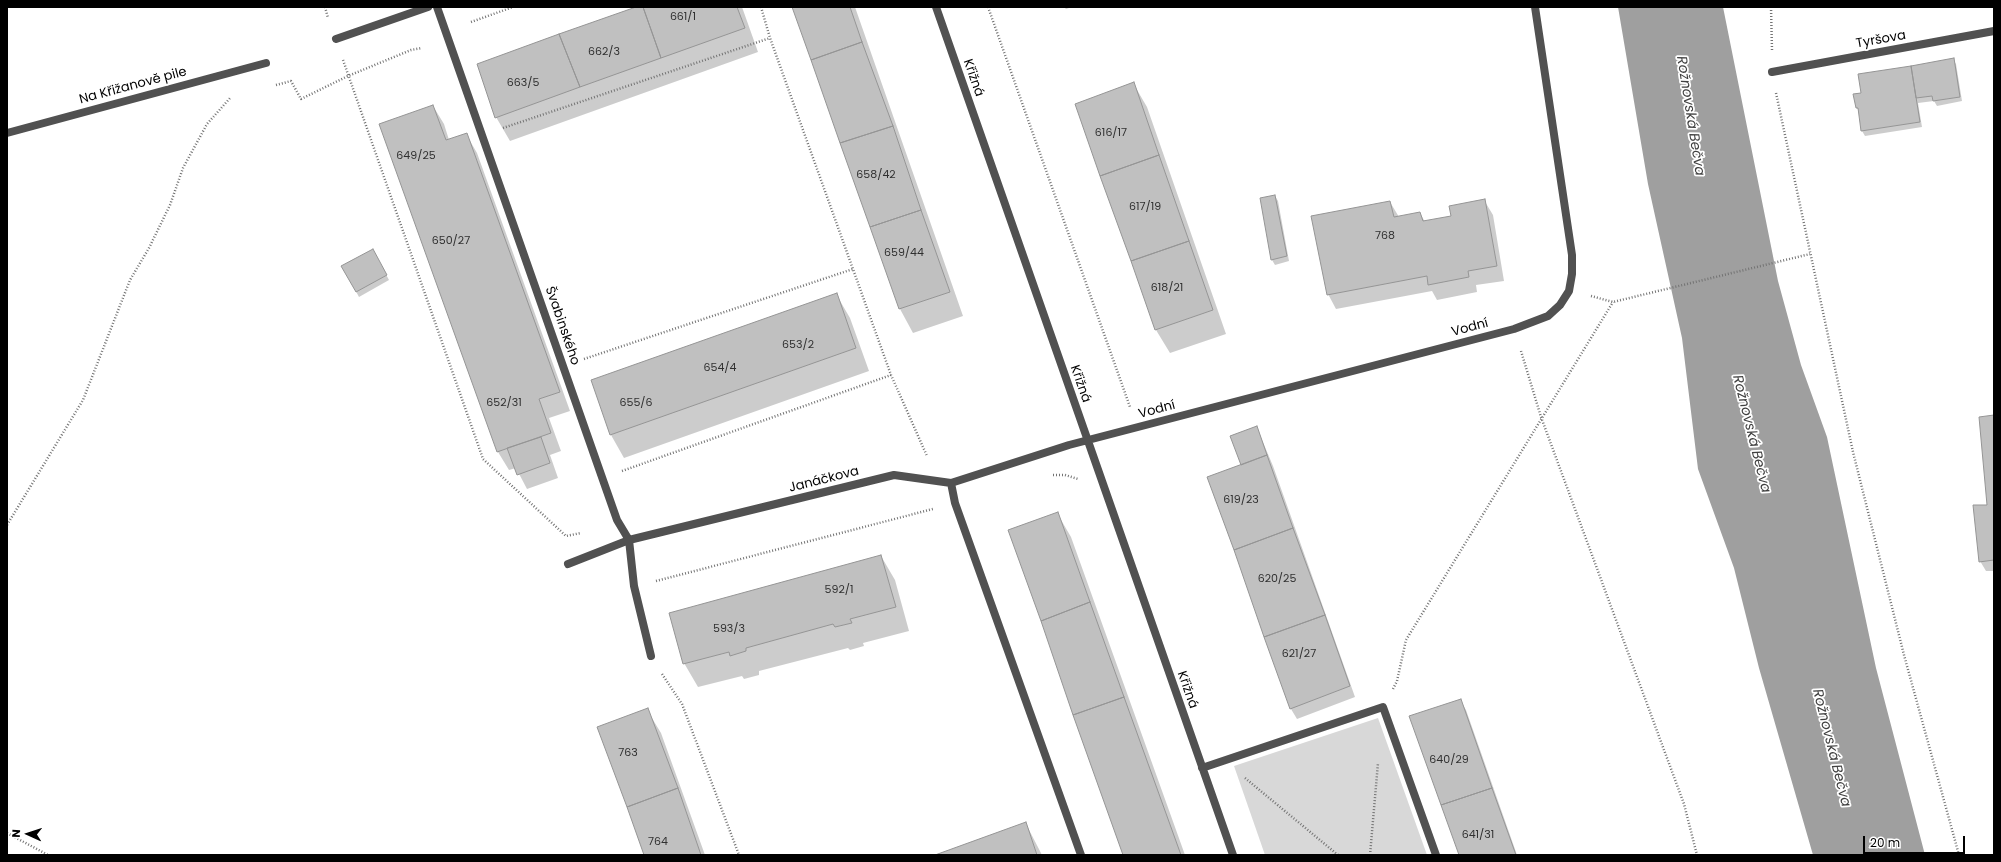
<!DOCTYPE html>
<html>
<head>
<meta charset="utf-8">
<style>
  body { margin:0 }
  #map { position:relative; width:2001px; height:862px; overflow:hidden; background:#fff; font-family:Poppins,sans-serif }
  canvas { display:block }
  .frame { position:absolute; inset:0; border:8px solid #000; pointer-events:none }
  .north { position:absolute; left:8px; top:814px; width:40px; height:40px; -webkit-text-stroke:3px #fff; paint-order:stroke; rotate:273deg; font-size:11px; font-weight:700; line-height:16px; text-align:center; color:#000 }
  .north::after { content:''; display:block; margin:auto; width:14px; height:18px; background:#000; clip-path:polygon(50% 0,100% 100%,50% 72%,0 100%) }
  .scale { position:absolute; left:1863px; top:836px; width:102px; height:18px; box-sizing:border-box; border:2px solid #000; border-top:0; padding-left:5px; font-size:12px; line-height:14px; white-space:nowrap; color:#000; -webkit-text-stroke:3px #fff; paint-order:stroke }
</style>
</head>
<body>
<div id="map">
<canvas width="2001" height="862"></canvas>
<div class="frame"></div>
<div class="north">N</div>
<div class="scale">20 m</div>
</div>
<script>
const c = document.querySelector('canvas').getContext('2d');
c.lineJoin = 'round';
function paint(path, color) { c.fillStyle = color; c.fill(path, 'evenodd'); }
const poly = rows => new Path2D(rows.map(r => 'M' + r).join(''));
function strokePath(path, color, width, dash) { c.strokeStyle = color; c.lineWidth = width; c.lineCap = dash ? 'butt' : 'round'; c.setLineDash(dash || []); c.stroke(path); }
function write(font, color, halo, rows, align = 'center') {
  c.font = font + ' Poppins,sans-serif'; c.lineWidth = 3.5; c.setLineDash([]); c.textBaseline = 'middle'; c.strokeStyle = halo; c.fillStyle = color; for (const [text, x, y, turn = 0] of rows) {
    c.save(); c.translate(x, y); c.rotate((+turn || 0) * Math.PI / 180); c.textAlign = isNaN(turn) ? turn : align; if (halo) c.strokeText(text, 0, 0); c.fillText(text, 0, 0); c.restore();
  }
}
paint(poly([
  [1378,718,1427,855,1265,855,1234,766]
]), '#d8d8d8');
paint(poly([
  [1618,7,1723,7,1778,281,1801,365,1827,437,1876,668,1925,855,1813,855,1759,668,1734,568,1698,469,1682,338,1648,184]
]), '#9f9f9f');
paint(poly([
  [640,7,742,7,758,52,510,141,496,117],
  [793,7,855,7,963,316,913,333,900,309],
  [1064,7,1072,7,1066,9],
  [1953,60,1956,64,1962,101,1937,106,1934,101,1918,103,1922,127,1865,136,1862,131,1860,113,1857,108,1862,94],
  [1133,83,1147,107,1226,334,1170,353,1156,330],
  [433,106,444,124,449,140,466,134,477,153,570,411,549,418,561,451,550,455,558,478,527,489,516,468,509,470,498,452],
  [1275,196,1278,201,1289,261,1275,265,1272,260,1262,199],
  [1484,200,1493,215,1504,281,1476,285,1477,292,1437,300,1432,291,1336,309,1328,294,1390,202,1399,217,1420,213,1425,222,1452,217],
  [373,250,389,280,359,297,342,266],
  [836,294,850,318,869,371,624,458,611,435],
  [1994,416,1994,571,1986,571,1980,561,1988,506],
  [1257,428,1273,466,1355,697,1297,719,1291,709,1265,637,1242,465],
  [1057,513,1071,537,1185,855,1124,855],
  [881,556,895,580,909,631,863,643,864,646,850,650,848,648,759,671,759,675,744,679,742,676,698,687,684,663],
  [1460,700,1466,710,1517,855,1460,855],
  [647,710,661,733,705,855,645,855],
  [1026,824,1042,855,938,855]
]), '#0003');
const building = poly([
  [636,7,643,7,661,58,580,87,559,34,636,7],
  [643,7,737,7,745,28,661,58,643,7],
  [792,7,850,7,862,42,811,60,792,7],
  [559,34,580,87,495,118,477,64,559,34],
  [862,42,893,126,840,143,811,60,862,42],
  [1954,58,1960,97,1933,101,1932,96,1916,98,1911,66,1954,58],
  [1911,66,1920,122,1861,131,1858,108,1856,108,1853,94,1861,93,1858,74,1911,66],
  [1134,82,1159,155,1100,176,1075,104,1134,82],
  [433,105,446,140,467,133,560,392,539,399,551,433,497,452,379,124,433,105],
  [893,126,921,210,870,227,840,143,893,126],
  [1159,155,1189,241,1131,261,1100,176,1159,155],
  [1275,195,1287,256,1271,260,1260,198,1275,195],
  [1485,199,1497,266,1468,271,1469,277,1428,285,1427,276,1327,295,1311,216,1390,201,1394,217,1420,212,1423,221,1451,216,1449,206,1485,199],
  [921,210,950,292,899,309,870,227,921,210],
  [1189,241,1213,310,1155,330,1131,261,1189,241],
  [373,249,387,275,356,292,341,266,373,249],
  [837,293,856,348,610,435,591,380,837,293],
  [1994,415,1994,560,1979,562,1973,505,1987,505,1979,417,1994,415],
  [1257,426,1267,455,1241,465,1230,436,1257,426],
  [541,437,550,463,517,475,507,448,541,437],
  [1267,455,1293,528,1234,550,1207,477,1267,455],
  [1058,512,1090,602,1041,621,1008,530,1058,512],
  [1293,528,1325,615,1264,637,1234,550,1293,528],
  [881,555,896,607,850,619,852,623,835,627,833,624,746,648,746,651,730,656,729,652,683,664,669,613,881,555],
  [1090,602,1124,697,1073,715,1041,621,1090,602],
  [1325,615,1350,686,1290,709,1264,637,1325,615],
  [1124,697,1181,855,1123,855,1073,715,1124,697],
  [1461,699,1492,788,1441,805,1409,716,1461,699],
  [648,708,678,788,627,807,597,727,648,708],
  [678,788,701,855,644,855,627,807,678,788],
  [1492,788,1516,855,1459,855,1441,805,1492,788],
  [1026,822,1037,855,935,855,1026,822]
]);
paint(building, '#c0c0c0');
strokePath(building, '#959595', 1);
strokePath(poly([
  [325,7,328,18],
  [761,7,770,38,891,375,927,456],
  [988,7,1130,407],
  [1771,7,1772,50],
  [471,22,513,7],
  [343,60,483,459,566,536,581,533],
  [276,85,291,81,301,99,348,76,411,50,422,48],
  [1776,93,1853,452,1904,655,1959,855],
  [503,128,770,38],
  [1591,296,1613,302,1810,254],
  [1521,351,1541,417,1684,804,1697,855],
  [584,359,853,269],
  [622,471,891,375],
  [1053,475,1065,475,1078,479],
  [7,525,83,400,130,280,149,248,170,205,183,168,207,124,231,97],
  [656,581,933,509],
  [662,674,682,704,739,855],
  [1393,689,1397,681,1406,640,1613,302],
  [1245,778,1338,855],
  [7,833,48,855],
  [1370,855,1378,763]
]), '#737373', 2.5, [1, 2]);
strokePath(poly([
  [437,7,617,520,629,540,634,586,651,656],
  [936,7,1233,855],
  [336,39,428,7],
  [1772,72,1994,31],
  [7,133,266,63],
  [951,483,955,503,1081,855],
  [568,564,629,540,894,475,951,483,1069,445,1514,329,1548,316,1560,305,1569,291,1572,274,1572,255,1535,7],
  [1202,768,1383,707,1436,855]
]), '#515151', 8);
write('11px', '#303030', null, [
  ["661/1",683,17],
  ["662/3",604,52],
  ["663/5",523,83],
  ["616/17",1111,133],
  ["649/25",416,156],
  ["658/42",876,175],
  ["617/19",1145,207],
  ["768",1385,236],
  ["650/27",451,241],
  ["659/44",904,253],
  ["618/21",1167,288],
  ["653/2",798,345],
  ["654/4",720,368],
  ["652/31",504,403],
  ["655/6",636,403],
  ["619/23",1241,500],
  ["620/25",1277,579],
  ["592/1",839,590],
  ["593/3",729,629],
  ["621/27",1299,654],
  ["763",628,753],
  ["640/29",1449,760],
  ["641/31",1478,835],
  ["764",658,842]
]);
write('13px', '#000', '#fff', [
  ["Tyršova",1881,40,-10],
  ["Křižná",973,78,71],
  ["Na Křižanově pile",133,86,-15],
  ["Švabinského",562,326,71],
  ["Vodní",1470,328,-15],
  ["Křižná",1080,384,71],
  ["Vodní",1157,410,-15],
  ["Janáčkova",824,480,-14],
  ["Křižná",1187,690,71]
]);
write('italic 14px', '#404040', '#fff', [
  ["Rožnovská Bečva",1690,116,81],
  ["Rožnovská Bečva",1751,434,76],
  ["Rožnovská Bečva",1831,748,76]
]);
</script>
</body>
</html>
